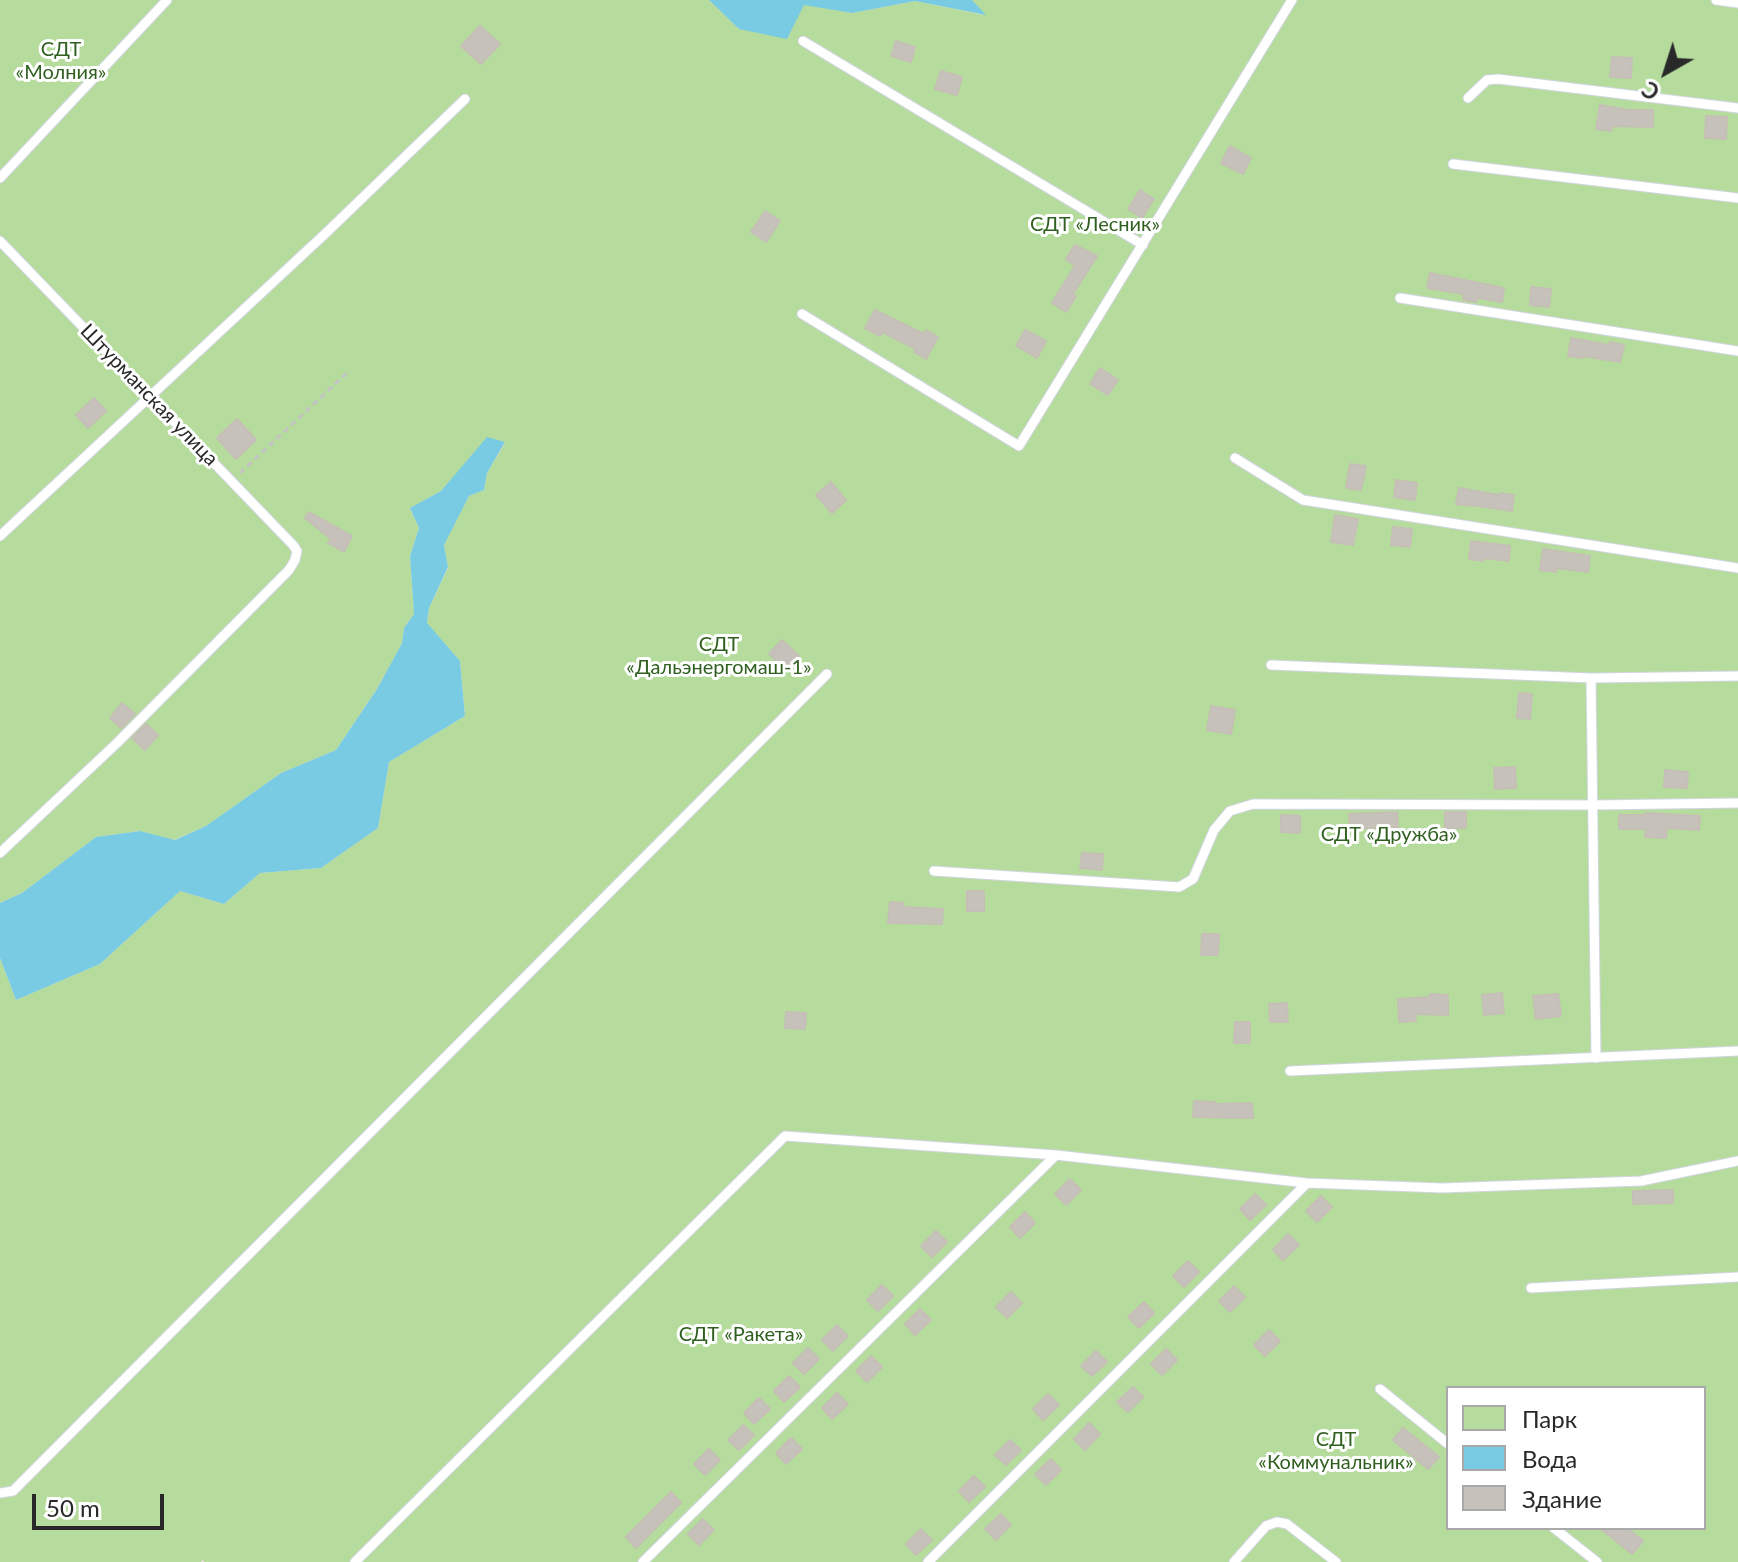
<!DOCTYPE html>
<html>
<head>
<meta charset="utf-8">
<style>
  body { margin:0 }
  #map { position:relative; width:1738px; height:1562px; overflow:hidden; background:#eae4dc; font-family:Lato,sans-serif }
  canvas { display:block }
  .legend { position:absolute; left:1446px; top:1386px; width:260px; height:144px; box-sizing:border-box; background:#fff; border:2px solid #a9a9a9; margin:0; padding:10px 14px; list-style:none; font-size:24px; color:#292929 }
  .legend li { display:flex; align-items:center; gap:16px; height:40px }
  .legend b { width:40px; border:2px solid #a9a9a9 }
  .north { position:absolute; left:1626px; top:32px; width:80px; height:80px; -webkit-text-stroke:6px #fff; paint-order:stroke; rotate:219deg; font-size:22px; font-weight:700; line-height:32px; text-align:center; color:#292929 }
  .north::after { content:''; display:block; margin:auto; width:28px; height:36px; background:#292929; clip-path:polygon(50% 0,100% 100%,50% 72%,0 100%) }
  .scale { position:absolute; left:32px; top:1494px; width:132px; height:36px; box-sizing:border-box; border:4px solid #292929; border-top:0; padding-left:10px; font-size:24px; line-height:28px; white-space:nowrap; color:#292929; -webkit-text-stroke:6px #fff; paint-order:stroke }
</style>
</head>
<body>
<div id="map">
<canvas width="1738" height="1562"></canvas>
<ul class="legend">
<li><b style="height:22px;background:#b5dc9d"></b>Парк</li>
<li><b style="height:22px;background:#78cbe3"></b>Вода</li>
<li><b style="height:22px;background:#c6c2bb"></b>Здание</li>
</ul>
<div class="north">С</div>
<div class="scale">50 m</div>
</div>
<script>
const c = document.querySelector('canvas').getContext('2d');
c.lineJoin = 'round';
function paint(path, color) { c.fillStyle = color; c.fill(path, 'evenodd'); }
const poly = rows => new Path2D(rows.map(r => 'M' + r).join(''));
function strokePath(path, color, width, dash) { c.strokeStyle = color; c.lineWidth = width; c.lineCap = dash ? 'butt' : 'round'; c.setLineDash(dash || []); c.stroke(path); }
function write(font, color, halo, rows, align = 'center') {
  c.font = font + ' Lato,sans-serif'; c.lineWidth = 6; c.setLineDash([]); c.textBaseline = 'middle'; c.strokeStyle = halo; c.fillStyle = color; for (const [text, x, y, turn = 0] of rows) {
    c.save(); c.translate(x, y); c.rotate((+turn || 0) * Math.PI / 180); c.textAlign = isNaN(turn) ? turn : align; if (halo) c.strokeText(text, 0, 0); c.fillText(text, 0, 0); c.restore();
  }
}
paint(poly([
  [0,0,709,0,739,29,804,4,852,13,915,1,984,15,972,0,1738,0,1738,1562,205,1562,202,1560,201,1562,0,1562,0,958,16,1000,100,964,180,891,224,904,260,873,321,868,378,828,389,762,465,716,460,661,427,624,429,608,448,568,444,545,457,517,469,496,484,490,487,473,505,443,487,438,441,491,410,508,419,528,410,556,414,614,404,628,402,643,377,689,336,750,281,773,206,826,174,840,140,831,96,837,22,893,0,903],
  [1448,1388,1704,1388,1704,1528,1448,1528]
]), '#b5dc9d');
paint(poly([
  [709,0,972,0,986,15,915,1,852,13,804,5,787,39,739,29],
  [487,437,505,442,487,473,484,490,469,496,444,545,448,567,429,608,427,623,460,661,465,716,389,762,378,828,321,868,260,873,224,904,180,891,100,964,16,1000,0,958,0,903,22,893,96,837,140,831,175,840,206,826,281,773,336,750,377,689,402,643,404,628,414,614,410,556,419,528,410,508,441,491]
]), '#78cbe3');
const building = poly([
  [480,26,500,44,481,64,461,46,480,26],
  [896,41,915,47,911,62,891,56,896,41],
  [1612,57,1632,58,1631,78,1610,77,1612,57],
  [941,71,962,77,957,95,935,89,941,71],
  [1600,105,1629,110,1653,110,1653,127,1612,126,1611,131,1596,129,1600,105],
  [1706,116,1727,117,1726,139,1705,138,1706,116],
  [1230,146,1251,158,1243,174,1221,163,1230,146],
  [1140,190,1154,199,1142,218,1128,209,1140,190],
  [765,211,780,221,766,242,751,232,765,211],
  [1075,245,1097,256,1073,294,1076,296,1066,312,1052,303,1075,266,1066,259,1075,245],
  [1430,273,1504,288,1502,302,1478,298,1477,302,1463,300,1464,294,1427,288,1430,273],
  [1531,287,1551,289,1549,307,1530,305,1531,287],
  [875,310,924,334,926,330,938,337,926,359,914,352,916,349,882,332,880,336,865,328,875,310],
  [1025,330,1046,341,1037,358,1016,346,1025,330],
  [1571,338,1609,345,1610,342,1624,345,1620,362,1583,356,1582,358,1568,356,1571,338],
  [1100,368,1118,380,1108,395,1090,384,1100,368],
  [94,398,106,411,88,428,76,415,94,398],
  [237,419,256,440,236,459,217,438,237,419],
  [1350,464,1366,466,1361,490,1346,488,1350,464],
  [1396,480,1417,483,1415,500,1394,497,1396,480],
  [831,482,846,500,832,513,816,495,831,482],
  [1459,488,1499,495,1500,493,1514,495,1512,511,1472,505,1472,506,1456,504,1459,488],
  [309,512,352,536,344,552,328,543,331,539,305,518,309,512],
  [1335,515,1358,519,1353,545,1331,542,1335,515],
  [1393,527,1412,529,1410,547,1391,545,1393,527],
  [1471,541,1510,546,1509,561,1483,558,1483,561,1469,559,1471,541],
  [1543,549,1590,556,1588,572,1556,568,1556,572,1540,570,1543,549],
  [782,640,799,656,786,670,769,654,782,640],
  [1519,693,1532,694,1530,719,1517,718,1519,693],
  [122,703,135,714,121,728,110,718,122,703],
  [1211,706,1235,710,1231,734,1207,730,1211,706],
  [146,724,158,735,145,750,132,738,146,724],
  [1515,767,1516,788,1495,789,1494,768,1515,767],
  [1665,770,1688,772,1687,788,1664,787,1665,770],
  [1397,812,1398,827,1350,829,1349,814,1397,812],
  [1445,812,1466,812,1466,828,1445,828,1445,812],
  [1646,813,1700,816,1699,830,1667,828,1666,838,1645,837,1646,829,1619,829,1619,815,1646,815,1646,813],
  [1281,815,1300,816,1300,833,1281,832,1281,815],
  [1082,853,1103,854,1102,870,1080,868,1082,853],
  [967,891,984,891,984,911,967,911,967,891],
  [890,902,904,903,903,907,943,909,942,924,888,923,890,902],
  [1202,934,1219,934,1218,955,1201,955,1202,934],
  [1502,993,1504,1013,1484,1015,1482,995,1502,993],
  [1430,994,1448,995,1448,1015,1415,1014,1416,1021,1399,1022,1398,999,1430,997,1430,994],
  [1558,994,1561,1016,1536,1019,1533,996,1558,994],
  [1287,1003,1288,1022,1270,1022,1269,1004,1287,1003],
  [786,1012,806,1013,805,1029,785,1028,786,1012],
  [1235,1022,1250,1022,1250,1043,1234,1043,1235,1022],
  [1194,1101,1215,1102,1215,1104,1252,1103,1253,1118,1193,1117,1194,1101],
  [1070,1179,1081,1190,1066,1205,1055,1194,1070,1179],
  [1673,1190,1673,1203,1633,1204,1633,1191,1673,1190],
  [1255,1194,1266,1205,1250,1220,1240,1209,1255,1194],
  [1321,1196,1332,1207,1317,1222,1306,1211,1321,1196],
  [1025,1212,1035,1223,1020,1238,1010,1227,1025,1212],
  [936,1231,947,1242,932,1257,921,1246,936,1231],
  [1288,1234,1299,1245,1283,1260,1273,1250,1288,1234],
  [1188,1261,1199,1272,1184,1287,1173,1276,1188,1261],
  [882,1285,893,1296,878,1311,867,1300,882,1285],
  [1234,1286,1245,1297,1230,1312,1219,1301,1234,1286],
  [1011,1292,1022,1303,1007,1318,996,1307,1011,1292],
  [1144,1302,1154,1313,1139,1328,1128,1317,1144,1302],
  [920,1309,931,1320,915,1335,905,1324,920,1309],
  [837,1325,848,1336,833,1351,822,1340,837,1325],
  [1269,1330,1280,1341,1265,1356,1254,1345,1269,1330],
  [808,1348,819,1359,804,1374,793,1363,808,1348],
  [1166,1349,1177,1360,1162,1375,1151,1364,1166,1349],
  [1096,1351,1107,1362,1092,1376,1081,1366,1096,1351],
  [871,1356,882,1367,867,1382,856,1371,871,1356],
  [789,1376,800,1387,784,1402,774,1391,789,1376],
  [1133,1387,1143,1397,1128,1412,1117,1402,1133,1387],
  [837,1393,848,1404,832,1419,822,1408,837,1393],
  [1048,1394,1059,1405,1043,1420,1033,1409,1048,1394],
  [759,1398,770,1409,754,1424,744,1413,759,1398],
  [1089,1423,1100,1434,1085,1450,1074,1439,1089,1423],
  [743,1425,754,1435,739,1450,728,1440,743,1425],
  [1403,1428,1439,1457,1428,1469,1393,1440,1403,1428],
  [791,1438,802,1449,786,1464,776,1453,791,1438],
  [1010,1440,1021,1450,1006,1465,995,1455,1010,1440],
  [709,1449,720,1460,705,1475,694,1464,709,1449],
  [1051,1459,1061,1470,1046,1485,1035,1474,1051,1459],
  [974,1476,985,1487,969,1502,959,1491,974,1476],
  [671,1492,681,1503,636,1548,626,1537,671,1492],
  [1001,1514,1011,1525,996,1540,985,1529,1001,1514],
  [703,1519,714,1530,699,1545,688,1534,703,1519],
  [1600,1528,1627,1528,1643,1541,1632,1554,1600,1528],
  [921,1529,932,1540,916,1555,906,1544,921,1529]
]);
paint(building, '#c6c2bb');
strokePath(building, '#c5bfb6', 2);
const service = poly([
  [1716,0,1738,3],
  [803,41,1143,245],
  [1468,98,1487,80,1498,79,1738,108],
  [1453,164,1738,198],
  [0,178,167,0],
  [0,241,293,545,297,551,295,560,289,570,117,743,0,853],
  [1400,298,1738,351],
  [802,314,1019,446,1292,0],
  [1235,458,1303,500,1738,568],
  [0,536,327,232,465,99],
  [1271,665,1591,678,1738,676],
  [1591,678,1596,1058],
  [934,871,1179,887,1193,879,1214,830,1230,811,1253,804,1593,805,1738,803],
  [1290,1071,1738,1051],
  [1531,1288,1738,1277],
  [1380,1389,1448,1444],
  [0,1493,13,1491,827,674],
  [1554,1528,1597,1562],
  [355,1562,785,1136,1056,1155,1307,1183,1442,1188,1641,1181,1738,1161],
  [643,1562,1056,1155],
  [928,1562,1307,1183],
  [1234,1562,1266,1526,1277,1522,1287,1524,1336,1562]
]);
strokePath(service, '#d2d5e1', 11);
strokePath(poly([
  [240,473,348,372]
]), '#c3c3c3', 3, [6, 4]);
strokePath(service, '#fff', 9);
write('20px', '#306020', '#fff', [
  ["СДТ",61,50],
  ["«Молния»",61,73],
  ["СДТ «Лесник»",1095,225],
  ["СДТ",719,645],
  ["«Дальэнергомаш-1»",719,668],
  ["СДТ «Дружба»",1389,835],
  ["СДТ «Ракета»",741,1335],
  ["СДТ",1336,1440],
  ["«Коммунальник»",1336,1463]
]);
write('20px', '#292929', '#fff', [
  ["Штурманская улица",149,395,46]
]);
</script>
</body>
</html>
